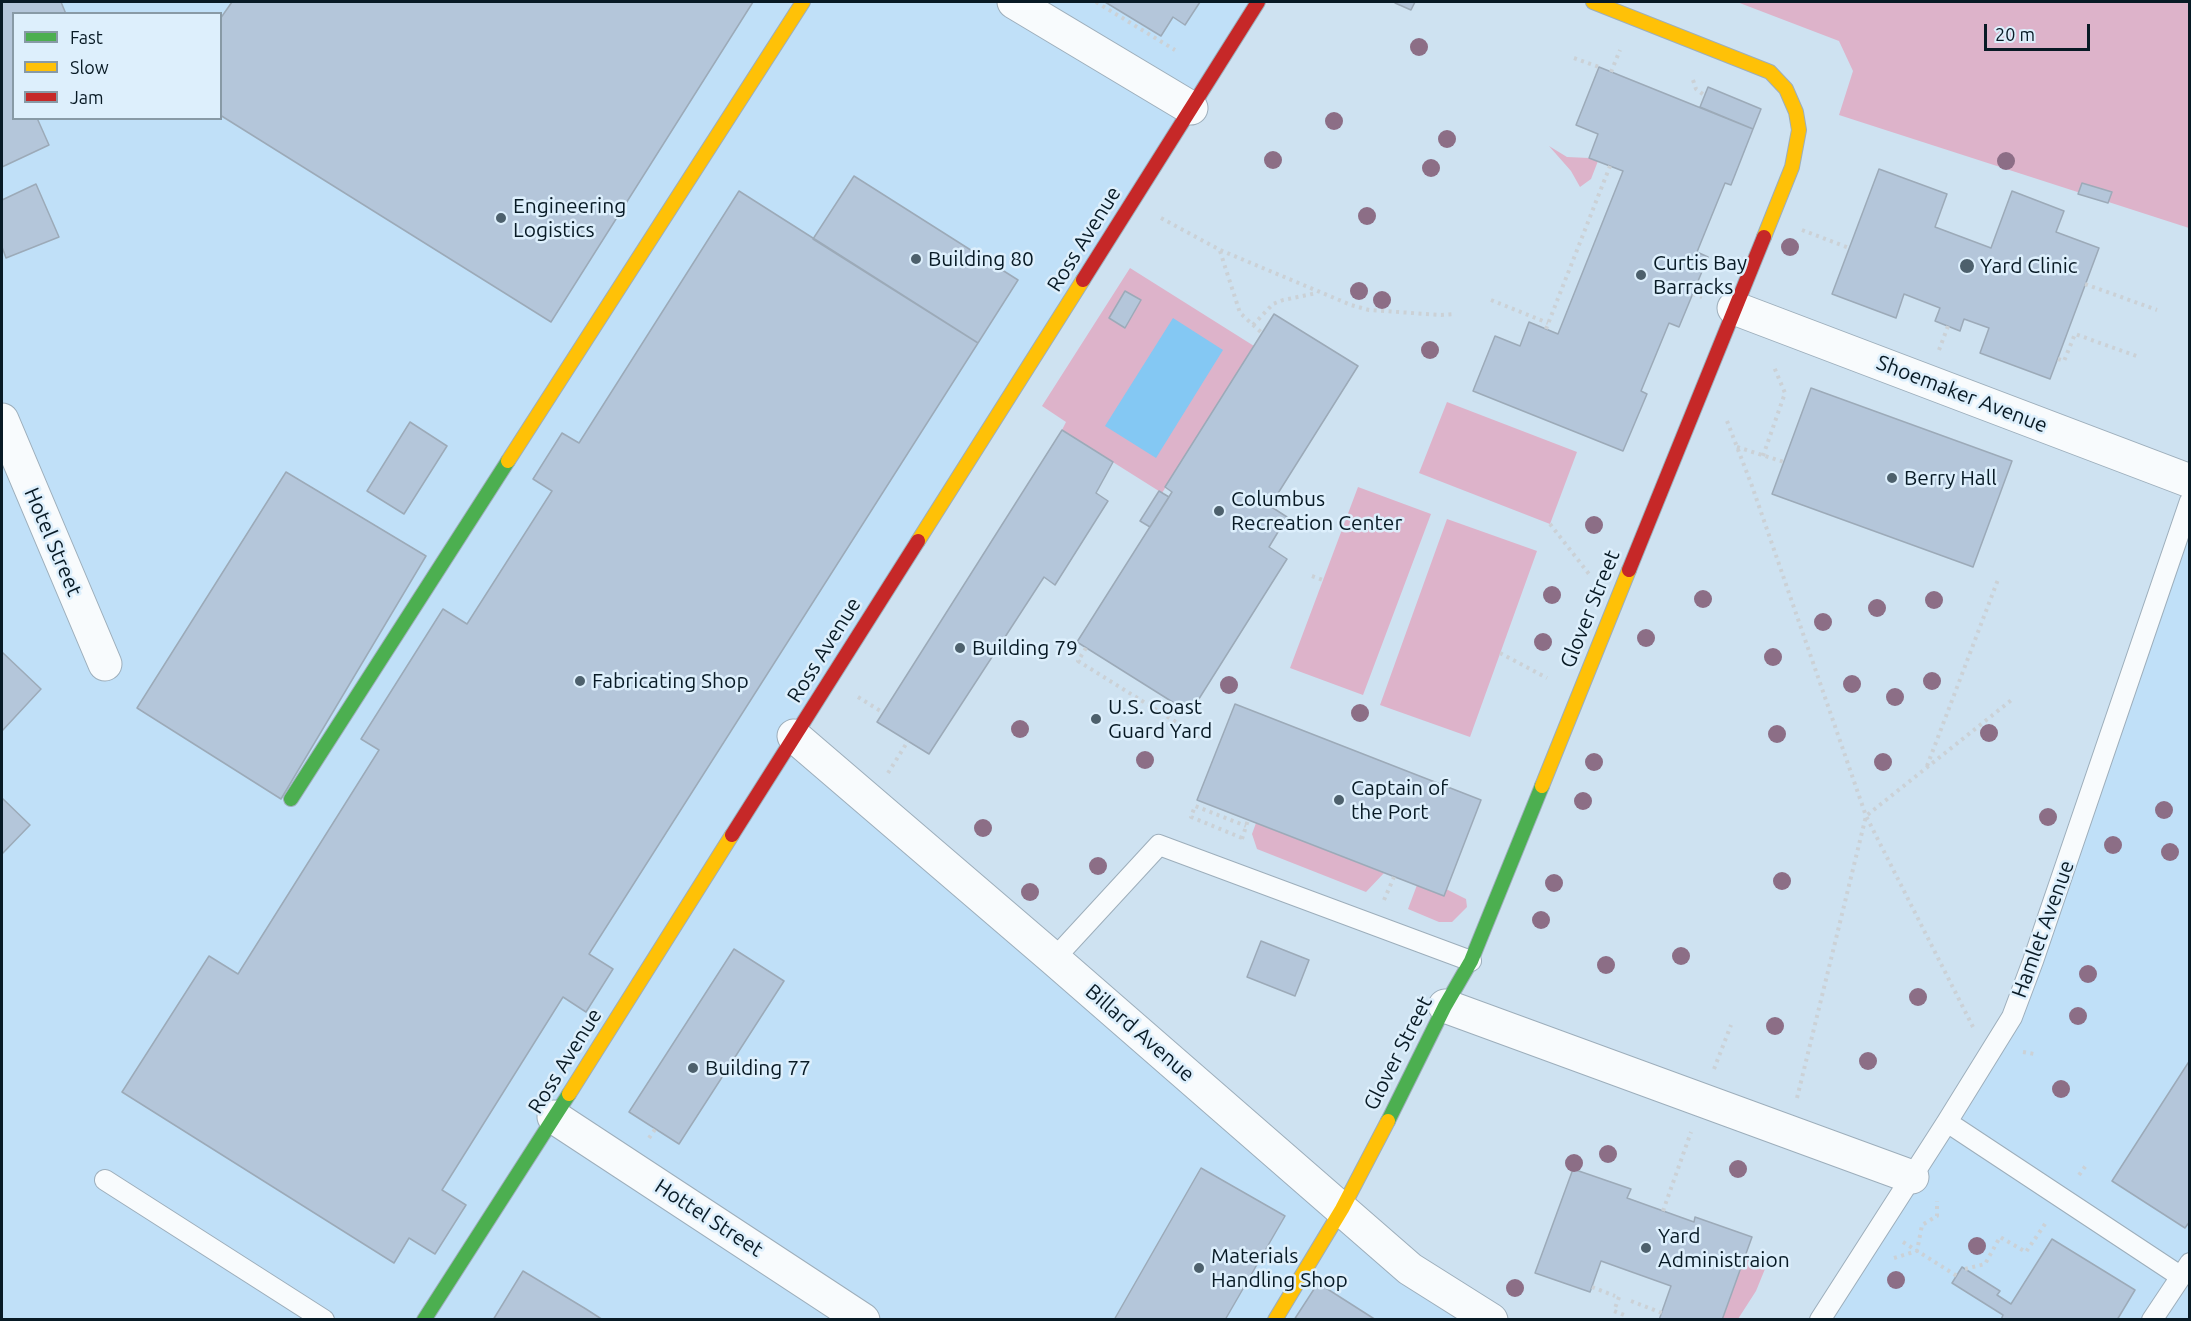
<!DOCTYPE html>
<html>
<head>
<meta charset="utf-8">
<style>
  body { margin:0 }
  #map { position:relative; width:2191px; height:1321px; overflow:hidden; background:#cee2f1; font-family:Ubuntu,sans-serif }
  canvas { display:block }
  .frame { position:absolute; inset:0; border:3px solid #081a25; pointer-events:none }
  .legend { position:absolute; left:12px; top:12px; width:210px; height:108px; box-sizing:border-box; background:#ddeffc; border:2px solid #889aa6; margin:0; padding:8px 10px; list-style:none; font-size:18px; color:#081a25 }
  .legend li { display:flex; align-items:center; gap:12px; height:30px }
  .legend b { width:30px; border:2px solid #889aa6 }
  .scale { position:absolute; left:1984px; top:24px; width:106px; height:27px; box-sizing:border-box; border:3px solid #081a25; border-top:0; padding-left:8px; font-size:18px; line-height:21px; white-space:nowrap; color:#081a25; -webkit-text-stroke:4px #ddeffc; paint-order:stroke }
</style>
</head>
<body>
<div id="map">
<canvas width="2191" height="1321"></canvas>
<div class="frame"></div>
<ul class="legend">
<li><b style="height:8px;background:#4caf50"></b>Fast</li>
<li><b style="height:8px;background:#ffc107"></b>Slow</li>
<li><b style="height:8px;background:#c62828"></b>Jam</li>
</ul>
<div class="scale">20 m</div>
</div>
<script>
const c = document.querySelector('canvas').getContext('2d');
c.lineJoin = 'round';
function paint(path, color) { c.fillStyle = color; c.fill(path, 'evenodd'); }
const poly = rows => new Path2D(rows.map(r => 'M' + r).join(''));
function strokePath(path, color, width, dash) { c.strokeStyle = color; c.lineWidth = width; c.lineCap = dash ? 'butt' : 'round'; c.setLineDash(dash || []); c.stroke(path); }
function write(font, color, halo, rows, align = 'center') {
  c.font = font + ' Ubuntu,sans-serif'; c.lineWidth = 5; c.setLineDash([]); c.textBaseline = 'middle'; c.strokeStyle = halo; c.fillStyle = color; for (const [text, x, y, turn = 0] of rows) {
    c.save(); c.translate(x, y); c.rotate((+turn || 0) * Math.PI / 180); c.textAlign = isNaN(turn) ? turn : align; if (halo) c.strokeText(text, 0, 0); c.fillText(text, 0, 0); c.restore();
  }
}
paint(poly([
  [2,2,1257,2,795,736,1491,1319,2,1320],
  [14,14,220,14,220,118,14,118],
  [2189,501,2189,1319,1820,1320,2012,1017]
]), '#c0e0f8');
paint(poly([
  [1737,2,2189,2,2189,228,1839,115,1853,71,1839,41],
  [1549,146,1567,157,1589,158,1598,161,1591,179,1580,187,1571,171],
  [1130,268,1254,346,1162,493,1062,430,1066,422,1042,406],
  [1447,402,1577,452,1550,524,1419,473],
  [1358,487,1431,514,1363,695,1290,668],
  [1447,519,1537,551,1470,737,1380,705],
  [1256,823,1384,873,1366,892,1257,849,1252,834],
  [1417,885,1446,889,1466,899,1467,907,1452,922,1439,922,1408,909],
  [1746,1253,1767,1264,1756,1291,1738,1319,1722,1320]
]), '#ddb3ca');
paint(poly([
  [1173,318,1223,350,1156,458,1105,426]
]), '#84c8f3');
const building = poly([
  [2,2,61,2,66,14,14,14,14,118,37,118,49,145,2,167,2,2],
  [232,2,753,2,551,322,220,115,220,19,232,2],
  [1105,2,1200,2,1185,25,1173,17,1161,36,1105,2],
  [1396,2,1415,2,1411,10,1395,3,1396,2],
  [1599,67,1753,129,1731,185,1725,183,1697,252,1708,257,1679,327,1669,323,1641,391,1647,394,1623,451,1473,391,1495,336,1520,346,1529,322,1558,334,1623,171,1589,158,1598,134,1576,125,1599,67],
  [1708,87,1761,109,1753,129,1700,107,1708,87],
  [1879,169,1947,194,1935,227,1991,248,2012,191,2064,211,2056,232,2099,248,2050,379,1980,353,1989,328,1964,319,1960,331,1935,321,1940,308,1904,294,1896,318,1832,294,1879,169],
  [854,176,1018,280,978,343,813,239,854,176],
  [2082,183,2112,192,2108,203,2078,194,2082,183],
  [36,184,59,237,6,258,2,247,2,200,36,184],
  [739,191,978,343,589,954,613,969,586,1012,563,997,442,1190,466,1205,435,1254,409,1238,394,1263,122,1092,209,956,238,974,379,750,361,739,443,609,467,624,552,491,533,479,562,433,579,443,739,191],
  [1125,291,1141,300,1125,328,1109,318,1125,291],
  [1274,314,1358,366,1270,506,1287,517,1269,547,1287,559,1190,713,1077,642,1172,492,1165,487,1274,314],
  [1811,388,2012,461,1973,567,1772,494,1811,388],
  [410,422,447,446,404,514,367,491,410,422],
  [1062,430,1113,462,1096,493,1108,501,1055,585,1044,577,929,754,877,722,1062,430],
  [286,472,426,556,281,799,137,708,286,472],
  [1159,491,1169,497,1150,527,1140,521,1159,491],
  [2,652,41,689,2,731,2,652],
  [1235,704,1481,800,1444,896,1197,800,1235,704],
  [2,798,30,825,2,854,2,798],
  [1261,941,1309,960,1295,996,1247,977,1261,941],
  [734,949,784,981,679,1144,629,1112,734,949],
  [2190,1060,2190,1221,2185,1228,2112,1181,2190,1060],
  [1201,1168,1285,1216,1225,1320,1114,1320,1201,1168],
  [1573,1169,1631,1189,1627,1198,1694,1222,1695,1217,1752,1237,1722,1320,1659,1320,1671,1286,1601,1261,1590,1292,1535,1273,1573,1169],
  [2052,1239,2135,1290,2117,1320,2001,1320,2003,1315,1952,1283,1962,1267,2000,1291,1997,1295,2011,1304,2052,1239],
  [523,1271,586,1309,603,1320,493,1320,523,1271],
  [1318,1283,1376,1320,1294,1320,1318,1283]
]);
paint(building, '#b4c6da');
strokePath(building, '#9caab8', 1.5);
const lane = poly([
  [1054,959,1159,845,1471,961],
  [1947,1122,2180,1276],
  [105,1180,324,1320],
  [1820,1320,1947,1122,2012,1017,2033,961,2190,501],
  [2152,1320,2190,1263]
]);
const street = poly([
  [1014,2,1191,108],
  [1734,308,2190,481],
  [2,420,105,664],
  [794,736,1054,959,1410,1269,1491,1320],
  [1445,1006,1912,1177],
  [554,1117,863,1320]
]);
const fast = poly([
  [291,799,508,461],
  [1388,1121,1445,1006,1471,961,1542,786],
  [424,1320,569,1094]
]);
const slow = poly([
  [1593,2,1770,72,1786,89,1796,112,1799,130,1792,167,1764,237],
  [508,461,803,2],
  [918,541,1083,280],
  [1542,786,1629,570],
  [569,1094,732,835],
  [1275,1320,1342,1209,1388,1121]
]);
const jam = poly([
  [1083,280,1258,2],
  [1629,570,1764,237],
  [732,835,918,541]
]);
strokePath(lane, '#9daebb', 22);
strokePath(street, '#9daebb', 35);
strokePath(fast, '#9daebb', 16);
strokePath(slow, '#9daebb', 16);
strokePath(jam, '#9daebb', 16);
strokePath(poly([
  [1096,2,1175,50],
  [1574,58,1599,67],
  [1611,72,1620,50],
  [1693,80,1696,89,1704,95],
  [1161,218,1220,250,1351,305,1369,310,1441,315,1455,314],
  [1802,230,1849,248],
  [1220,251,1240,313,1262,333],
  [2085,284,2157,310],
  [1693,294,1702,297],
  [1491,300,1548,323],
  [1253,325,1273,304,1283,300,1317,293],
  [1546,329,1610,166],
  [1939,350,1948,326],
  [2058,359,2064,361,2075,334,2139,357],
  [1727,421,1752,486,1866,816,1973,1027],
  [1737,447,1784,462],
  [1763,456,1785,393,1774,367],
  [1550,524,1589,574],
  [1312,576,1323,580],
  [1086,648,1078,661,1200,737],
  [1500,653,1547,678],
  [858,697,882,712],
  [1927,766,1999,577],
  [888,773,908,741],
  [1242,838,1191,817,1195,806,1246,826],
  [1242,839,1248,820],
  [1384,900,1394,877],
  [2023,1052,2034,1054],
  [1714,1069,1731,1025],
  [1797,1098,1866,816,2014,698],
  [649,1138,656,1128],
  [2079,1175,2087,1164],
  [1663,1211,1691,1132],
  [1903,1242,1957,1276],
  [1894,1258,1917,1251,1922,1225,1937,1216,1937,1201],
  [1965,1269,1985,1264,2000,1237,2026,1252,2047,1221],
  [1592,1287,1615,1296],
  [1619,1297,1614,1311,1624,1315,1622,1320],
  [1631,1301,1662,1313]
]), '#cbd1d6', 4, [3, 4.5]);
strokePath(lane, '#f8fbfd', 20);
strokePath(street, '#f8fbfd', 33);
strokePath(fast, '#4caf50', 14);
strokePath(slow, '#ffc107', 14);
strokePath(jam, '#c62828', 14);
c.fillStyle = '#8c6e86';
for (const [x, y] of [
  [1419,47],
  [1334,121],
  [1447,139],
  [1273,160],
  [2006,161],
  [1431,168],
  [1367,216],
  [1790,247],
  [1359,291],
  [1382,300],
  [1430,350],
  [1594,525],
  [1552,595],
  [1703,599],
  [1934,600],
  [1877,608],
  [1823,622],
  [1646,638],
  [1543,642],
  [1773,657],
  [1932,681],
  [1852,684],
  [1229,685],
  [1895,697],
  [1360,713],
  [1020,729],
  [1989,733],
  [1777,734],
  [1145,760],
  [1594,762],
  [1883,762],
  [1583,801],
  [2164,810],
  [2048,817],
  [983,828],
  [2113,845],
  [2170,852],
  [1098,866],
  [1782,881],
  [1554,883],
  [1030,892],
  [1541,920],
  [1681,956],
  [1606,965],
  [2088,974],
  [1918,997],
  [2078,1016],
  [1775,1026],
  [1868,1061],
  [2061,1089],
  [1608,1154],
  [1574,1163],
  [1738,1169],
  [1977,1246],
  [1896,1280],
  [1515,1288]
]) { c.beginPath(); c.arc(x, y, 9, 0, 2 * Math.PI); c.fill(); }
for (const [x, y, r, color] of [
  [501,218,6,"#4d606c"],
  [916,259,6,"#4d606c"],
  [1967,266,8,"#4d606c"],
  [1641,275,6,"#4d606c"],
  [1892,478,6,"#4d606c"],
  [1219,511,6,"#4d606c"],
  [960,648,6,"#4d606c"],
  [580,681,6,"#4d606c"],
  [1096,719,6,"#4d606c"],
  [1339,800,6,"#4d606c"],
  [693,1068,6,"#4d606c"],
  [1646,1248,6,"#4d606c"],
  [1199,1268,6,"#4d606c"]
]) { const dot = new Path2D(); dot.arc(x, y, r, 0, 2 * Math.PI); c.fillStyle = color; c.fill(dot); strokePath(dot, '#ddeffc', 2); }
write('21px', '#081a25', '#ddeffc', [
  ["Engineering",513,206],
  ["Logistics",513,230],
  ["Building 80",928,259],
  ["Curtis Bay",1653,263],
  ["Barracks",1653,287],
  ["Yard Clinic",1980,266],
  ["Berry Hall",1904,478],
  ["Columbus",1231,499],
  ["Recreation Center",1231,523],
  ["Building 79",972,648],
  ["Fabricating Shop",592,681],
  ["U.S. Coast",1108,707],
  ["Guard Yard",1108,731],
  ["Captain of",1351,788],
  ["the Port",1351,812],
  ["Building 77",705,1068],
  ["Yard",1658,1236],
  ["Administraion",1658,1260],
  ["Materials",1211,1256],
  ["Handling Shop",1211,1280]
], 'left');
write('21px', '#081a25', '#ddeffc', [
  ["Ross Avenue",1084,239,-58],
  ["Shoemaker Avenue",1962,394,21],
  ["Hotel Street",53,542,67],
  ["Glover Street",1590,609,-68],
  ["Ross Avenue",824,650,-58],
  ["Hamlet Avenue",2043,929,-70],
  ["Billard Avenue",1140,1033,41],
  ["Glover Street",1398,1053,-63],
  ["Ross Avenue",565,1061,-58],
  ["Hottel Street",709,1218,33]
]);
</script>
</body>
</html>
